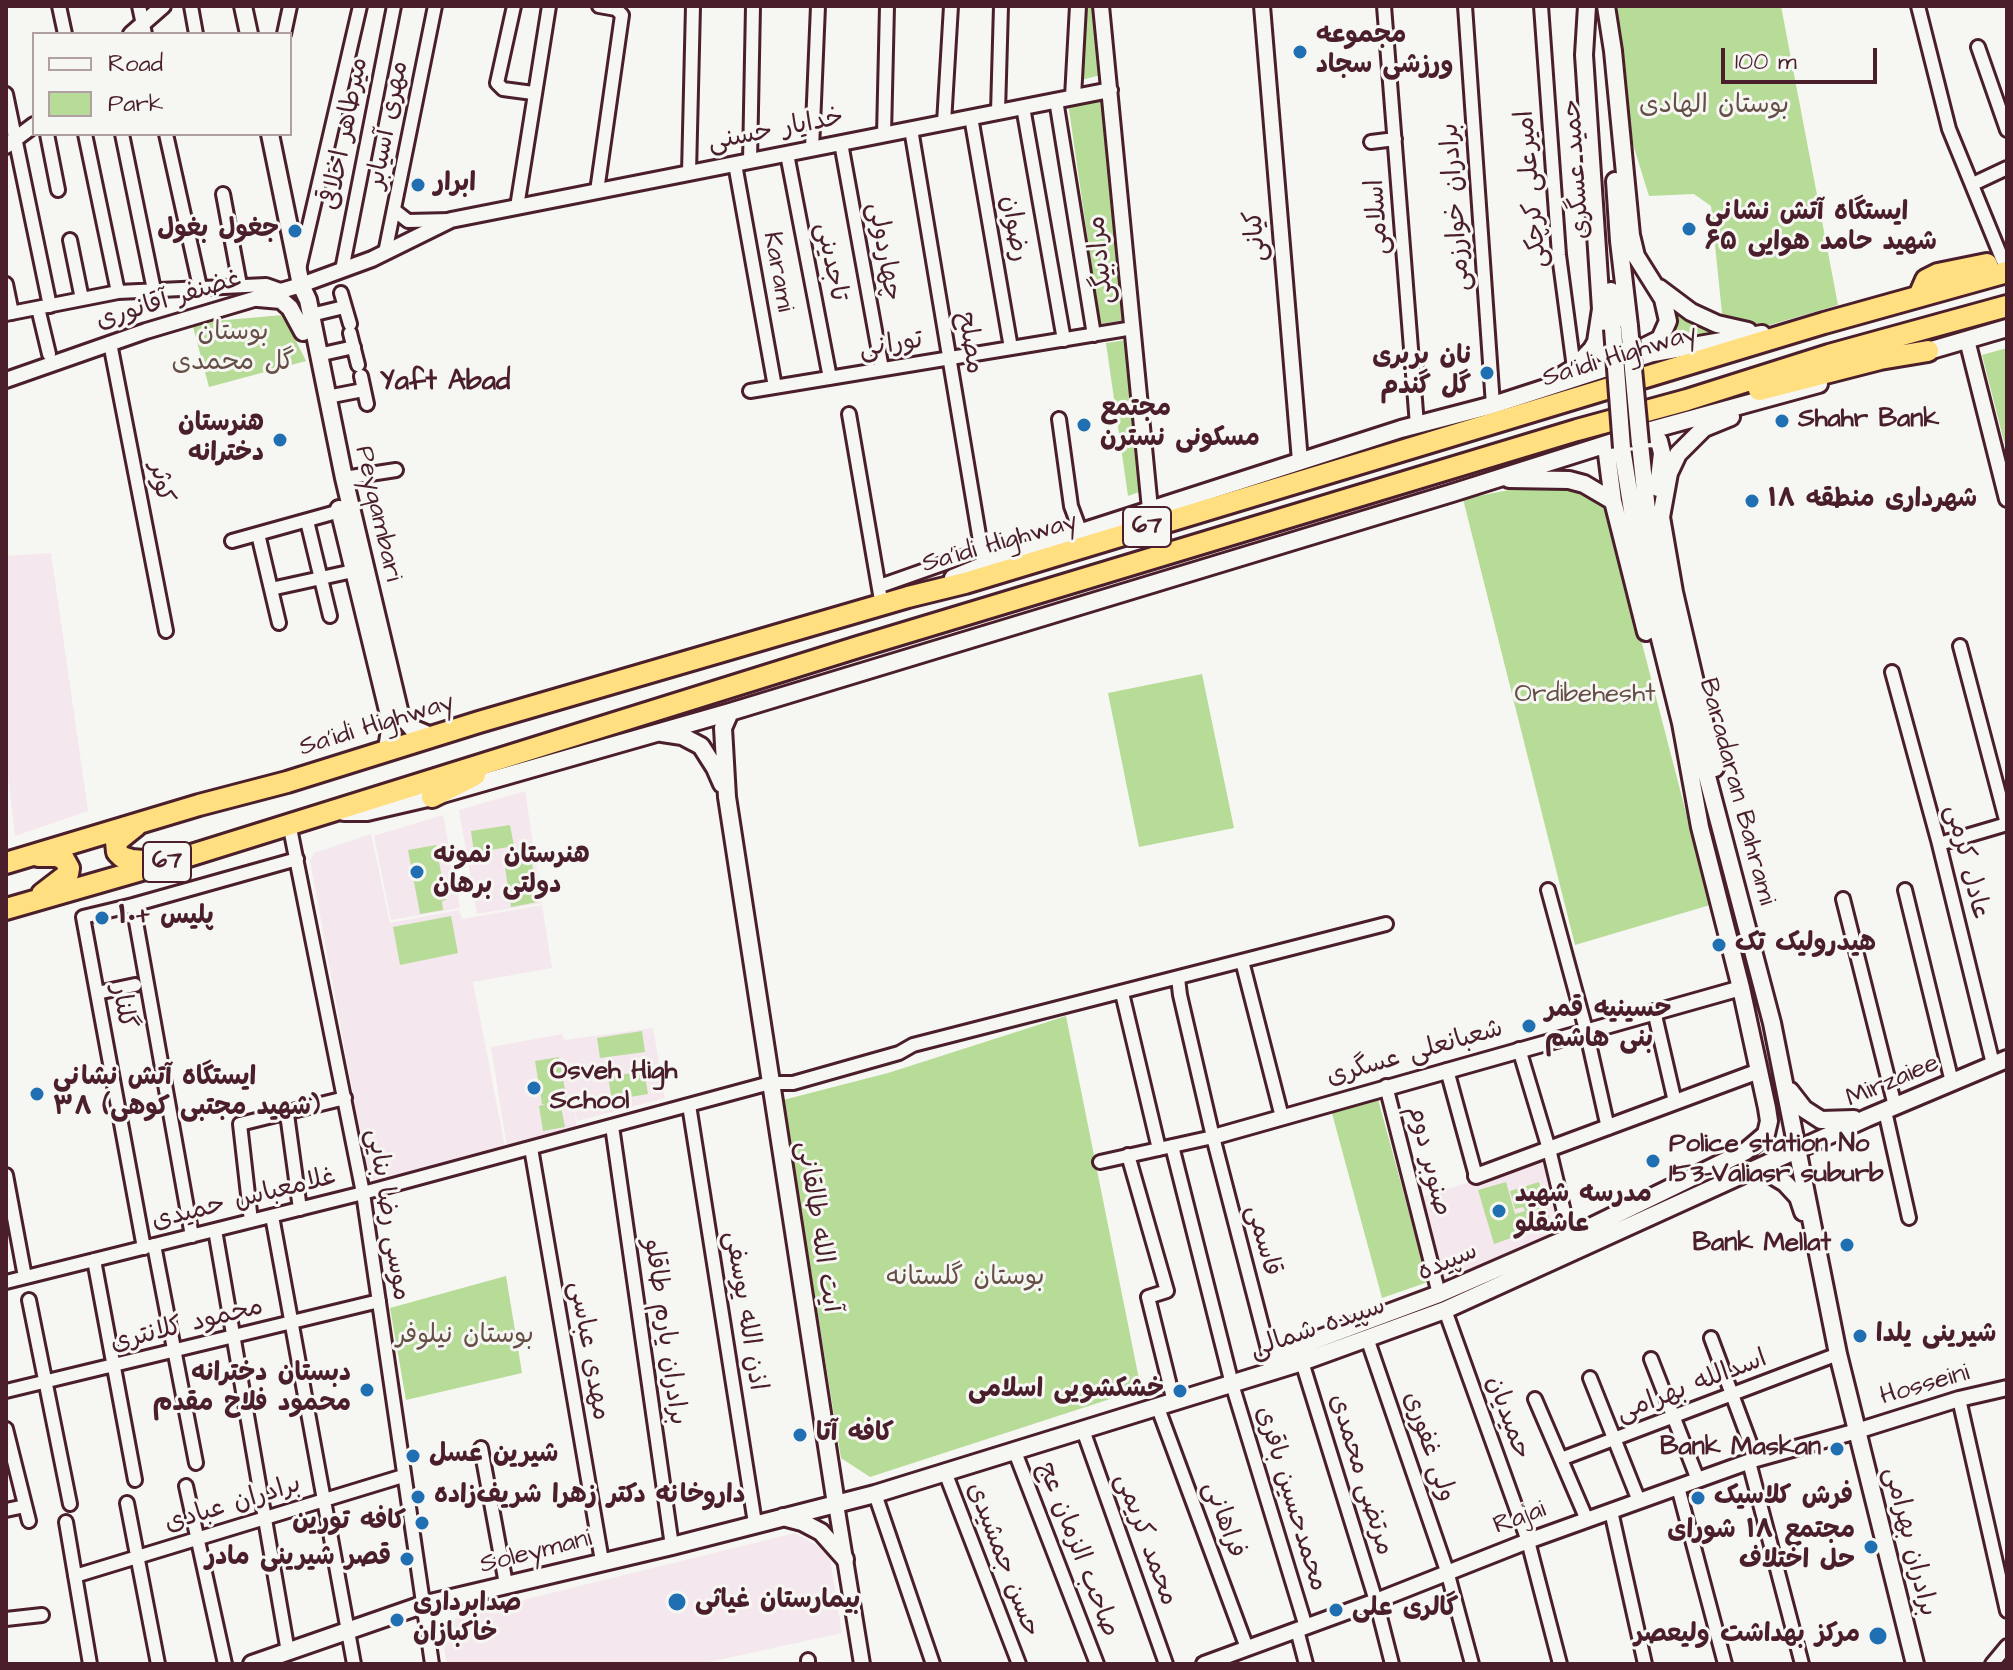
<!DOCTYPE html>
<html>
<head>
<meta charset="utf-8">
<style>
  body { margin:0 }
  #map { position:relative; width:2013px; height:1670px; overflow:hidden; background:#f6f6f2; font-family:"Architects Daughter",sans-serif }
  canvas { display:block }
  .frame { position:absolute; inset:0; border:8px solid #4a1f2b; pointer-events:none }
  .legend { position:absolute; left:32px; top:32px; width:260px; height:104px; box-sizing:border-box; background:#f6f6f2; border:2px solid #b1a0a2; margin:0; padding:10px 14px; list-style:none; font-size:24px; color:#4a1f2b }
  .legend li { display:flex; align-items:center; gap:16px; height:40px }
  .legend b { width:40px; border:2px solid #b1a0a2 }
  .scale { position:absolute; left:1721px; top:48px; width:156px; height:36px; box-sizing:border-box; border:4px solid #4a1f2b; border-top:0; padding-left:10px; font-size:24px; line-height:28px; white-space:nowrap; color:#4a1f2b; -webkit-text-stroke:6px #f6f6f2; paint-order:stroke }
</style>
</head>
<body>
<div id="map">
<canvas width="2013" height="1670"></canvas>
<div class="frame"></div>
<ul class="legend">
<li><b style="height:10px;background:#f6f6f2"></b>Road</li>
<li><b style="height:22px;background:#b7dc97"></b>Park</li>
</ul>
<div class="scale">100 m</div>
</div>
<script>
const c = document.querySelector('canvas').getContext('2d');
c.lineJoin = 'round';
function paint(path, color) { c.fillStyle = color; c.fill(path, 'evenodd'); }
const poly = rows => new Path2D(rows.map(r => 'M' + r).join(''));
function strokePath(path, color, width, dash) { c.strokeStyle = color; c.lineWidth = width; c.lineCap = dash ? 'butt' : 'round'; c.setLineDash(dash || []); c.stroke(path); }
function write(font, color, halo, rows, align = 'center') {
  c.font = font + ' "Architects Daughter","Playpen Sans Arabic",sans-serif'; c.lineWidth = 6; c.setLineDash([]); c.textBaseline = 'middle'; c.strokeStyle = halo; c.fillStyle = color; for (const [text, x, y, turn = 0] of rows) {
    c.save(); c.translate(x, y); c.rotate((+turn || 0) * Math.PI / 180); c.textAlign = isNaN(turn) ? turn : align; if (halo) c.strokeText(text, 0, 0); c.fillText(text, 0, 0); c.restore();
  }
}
paint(poly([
  [51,553,88,811,15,836,6,759,6,556],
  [525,791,542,903,477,914,459,810],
  [443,815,460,908,391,920,374,836],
  [371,834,390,923,459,910,462,919,542,905,552,968,473,982,505,1147,380,1184,368,1175,310,861,314,853],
  [653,1028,665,1098,577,1121,573,1102,577,1129,507,1147,491,1047,562,1034,564,1040],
  [1543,1159,1560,1230,1445,1283,1440,1277,1419,1198],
  [795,1533,829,1553,842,1633,700,1664,447,1664,442,1635,458,1616]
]), '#f5e7ee');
paint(poly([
  [1084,6,1098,6,1105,74,1081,80],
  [1617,6,1781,6,1838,305,1763,327,1730,323,1722,313,1711,206,1694,194,1649,196,1632,141],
  [1104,97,1124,320,1100,324,1068,103],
  [1673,305,1737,334,1666,344,1674,328],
  [283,315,306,361,209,387,192,323],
  [1126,340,1139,492,1128,496,1106,343],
  [2007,348,2007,453,1982,355],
  [1551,487,1580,490,1606,505,1710,905,1575,945,1463,499,1519,488],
  [1202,674,1234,828,1139,847,1108,693],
  [510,825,514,846,474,853,471,831],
  [436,845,446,900,442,901,443,910,420,914,408,850],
  [530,850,538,902,511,907,503,854],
  [451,916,458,953,400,965,393,927],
  [1066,1016,1141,1389,870,1477,841,1458,783,1100,888,1073],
  [642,1031,645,1052,600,1058,597,1038],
  [559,1057,567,1100,560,1102,565,1127,543,1131,539,1106,545,1104,542,1104,535,1061],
  [644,1071,648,1094,612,1100,608,1077],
  [1376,1092,1428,1282,1382,1298,1330,1106],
  [1506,1182,1515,1214,1525,1211,1523,1207,1515,1209,1510,1191,1539,1182,1551,1224,1494,1244,1478,1190],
  [506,1276,522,1373,406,1400,390,1308]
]), '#b7dc97');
const minor = poly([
  [59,6,65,34],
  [139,6,145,34],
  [191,6,196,34],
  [514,6,497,83,503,89,533,93],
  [1384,6,1417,425],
  [1465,6,1493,405],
  [1541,6,1559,255,1574,368],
  [1918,6,1949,129,2003,261],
  [284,34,290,6],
  [1978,47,2007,130],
  [6,94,50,306],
  [1056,100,1094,335],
  [1023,107,1064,340],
  [998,112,1001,6],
  [971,117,1011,348],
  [944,123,951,6],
  [911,129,984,565],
  [47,134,58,190],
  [85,134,118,292],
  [122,134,154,290],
  [166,134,200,287],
  [884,135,887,6],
  [1371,142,1395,139],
  [841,143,882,369],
  [812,149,818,6],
  [787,154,830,378],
  [750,161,753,6],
  [735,164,775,387],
  [689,173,693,6],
  [1973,184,2007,168],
  [597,191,622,15,616,9,599,6],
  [223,194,240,285],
  [517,207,549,6],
  [394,210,408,221,450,220],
  [70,240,82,299],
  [385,253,435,6],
  [299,269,360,6],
  [342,270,394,6],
  [6,284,12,313],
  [341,293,350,324],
  [38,308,49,354],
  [6,314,118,292,266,285,283,291],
  [311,315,344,307],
  [350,333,358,365],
  [110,343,166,631],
  [318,355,354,347],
  [361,376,367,404],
  [750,391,1133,328],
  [327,397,363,390],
  [849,414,882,606],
  [1059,419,1071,506,1081,533],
  [344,478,396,470],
  [307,521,330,616],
  [258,534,279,623],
  [232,541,340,511],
  [880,586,982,550],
  [271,589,353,571],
  [1960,646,2007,824],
  [1892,672,1939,844,1993,1064],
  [289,823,363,1193,432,1664],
  [1939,844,2007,824],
  [1548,890,1586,1030,1608,1128],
  [1905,890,1952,1082],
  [1843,899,1895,1106],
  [133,905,192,1236],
  [1242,961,1282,1117],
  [1178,978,1180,995,1213,1137,1270,1357],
  [97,993,135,985],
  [1122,993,1159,1149],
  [1654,1011,1675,1102],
  [1519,1049,1549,1149,1570,1237],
  [1447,1070,1476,1176],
  [1386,1086,1439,1294],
  [689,1105,755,1523],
  [1885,1111,1909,1218],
  [287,1114,300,1209],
  [612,1126,672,1546],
  [1172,1146,1232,1384,1306,1627],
  [531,1148,602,1561],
  [1128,1155,1167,1291,1148,1297,1174,1402],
  [1100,1162,1213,1137],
  [6,1175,25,1277],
  [272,1216,354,1664],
  [251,1221,240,1124,345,1098],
  [215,1230,288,1652],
  [154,1245,196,1463],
  [144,1248,83,917,133,905,297,859],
  [94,1260,135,1480],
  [6,1282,363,1193,770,1083,793,1083,899,1053,913,1045,1386,924],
  [29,1300,70,1504],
  [1445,1310,1528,1541,1560,1664],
  [1367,1338,1447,1571,1472,1664],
  [1711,1338,1756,1459],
  [1651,1359,1698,1480],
  [1302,1362,1376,1601,1392,1664],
  [1590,1378,1639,1501],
  [6,1391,379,1301],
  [1535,1399,1587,1520],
  [1959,1399,2007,1611],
  [1158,1408,1247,1648],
  [6,1429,29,1521],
  [1083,1430,1166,1664],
  [481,1448,506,1584],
  [1015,1452,1097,1664],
  [1561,1459,1838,1354],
  [1749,1462,1802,1664],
  [945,1472,1019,1664],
  [186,1486,225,1664],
  [1678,1487,1725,1664],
  [875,1494,933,1664],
  [127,1503,158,1664],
  [6,1510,25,1506],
  [1611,1511,1645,1664],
  [66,1522,90,1664],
  [75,1576,403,1476],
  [6,1619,42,1615],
  [1297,1630,1306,1664],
  [808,1660,808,1664],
  [1992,1664,2007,1646]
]);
const tertiary = poly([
  [1101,6,1150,509],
  [1262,6,1300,461],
  [131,34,163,6],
  [1073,97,1078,6],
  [6,146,34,125],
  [1967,340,2007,499],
  [6,380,146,331,301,285,372,259,451,220,1110,90],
  [1213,1137,1741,988],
  [1476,1176,1759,1071],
  [836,1504,862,1664],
  [1204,1664,1376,1601,1528,1541,1756,1459,1857,1431,1959,1399,2007,1388]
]);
const secondary = poly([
  [243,6,249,34],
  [270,134,301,285,308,300,344,478,400,714,412,728,431,736],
  [1615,181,1619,241,1629,326],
  [1659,288,1691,312,1717,324,1748,331],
  [1611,291,1613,329],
  [258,298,281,300,290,308,303,332],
  [1596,342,1599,349,1605,354,1644,347,1660,339,1668,321,1663,299,1636,256,1631,235,1613,51,1606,6],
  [1918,354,2007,328],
  [1558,378,1574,368,1592,349,1596,342,1601,309,1584,55,1587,6],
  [1640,444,1651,548,1662,605,1772,1023,1838,1354,1915,1664],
  [1509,479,1569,480,1584,484,1613,501,1646,632],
  [1613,501,1607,454,1612,446,1651,439,1659,441,1662,453,1658,488],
  [339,509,391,723,387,749],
  [953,578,1004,557,1401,429,1493,405,1653,353,1762,334],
  [730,712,723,728,727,797,836,1504],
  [662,733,682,736,701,746,715,768,722,784],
  [1715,768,1674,592,1661,517,1669,473,1678,454,1704,428,1731,417],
  [344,812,367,812,432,797,730,712,1452,493,1651,430,1819,384],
  [1790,1091,1804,1109,1821,1120,1854,1119],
  [1756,1170,1770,1174,1785,1183,1798,1197,1803,1212],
  [1273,1371,1270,1357,1439,1294,1570,1237,1746,1151,1766,1134,1769,1121,1767,1108,1741,988,1700,827,1681,723,1639,554,1622,448],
  [783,1517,802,1522,821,1532,845,1559],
  [252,1664,422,1605,672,1546,875,1494,1302,1362,1445,1310,1867,1118,2007,1059]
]);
const trunk = poly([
  [1919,296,1926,280,1938,274,1987,264],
  [1759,390,1880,359,1928,351],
  [432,797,475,775],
  [136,826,116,842,117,852,122,857,132,860,154,862],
  [38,856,57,856,64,859,69,868,68,874,42,894],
  [6,863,199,805,287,782,479,722,908,597,965,583,1824,323,2007,272],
  [6,909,166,863,858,647,1577,430,1687,400,1829,355,2007,306]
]);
strokePath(minor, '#4a1f2b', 18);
strokePath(tertiary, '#4a1f2b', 20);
strokePath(secondary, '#4a1f2b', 22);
strokePath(trunk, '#4a1f2b', 26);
strokePath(minor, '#f6f6f2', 12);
strokePath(tertiary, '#f6f6f2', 14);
strokePath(secondary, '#f6f6f2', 16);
strokePath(trunk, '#ffdf80', 20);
const secondaryBridge = poly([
  [1629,326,1640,444],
  [1613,329,1622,448]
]);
strokePath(secondaryBridge, '#4a1f2b', 22, []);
strokePath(secondaryBridge, '#f6f6f2', 16);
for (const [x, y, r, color] of [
  [1300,52,8,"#1f6fb2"],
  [418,185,8,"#1f6fb2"],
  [1689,229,8,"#1f6fb2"],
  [295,231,8,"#1f6fb2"],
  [1487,373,8,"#1f6fb2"],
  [1782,421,8,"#1f6fb2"],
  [1084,425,8,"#1f6fb2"],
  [280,440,8,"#1f6fb2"],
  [1752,501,8,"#1f6fb2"],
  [417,872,8,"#1f6fb2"],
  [102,918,8,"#1f6fb2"],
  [1719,945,8,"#1f6fb2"],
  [1529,1026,8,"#1f6fb2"],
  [534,1088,8,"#1f6fb2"],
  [37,1094,8,"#1f6fb2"],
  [1653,1161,8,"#1f6fb2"],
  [1499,1211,8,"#1f6fb2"],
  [1847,1245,8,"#1f6fb2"],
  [1860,1336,8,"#1f6fb2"],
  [367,1390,8,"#1f6fb2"],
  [1180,1391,8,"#1f6fb2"],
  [800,1435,8,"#1f6fb2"],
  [1837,1449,8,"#1f6fb2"],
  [413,1456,8,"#1f6fb2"],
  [418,1497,8,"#1f6fb2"],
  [1698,1498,8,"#1f6fb2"],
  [422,1523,8,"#1f6fb2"],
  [1871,1547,8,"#1f6fb2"],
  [407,1559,8,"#1f6fb2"],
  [677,1602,10,"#1f6fb2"],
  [1336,1610,8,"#1f6fb2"],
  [397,1620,8,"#1f6fb2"],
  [1878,1636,10,"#1f6fb2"]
]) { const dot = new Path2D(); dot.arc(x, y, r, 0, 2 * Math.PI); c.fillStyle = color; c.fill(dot); strokePath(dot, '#f6f6f2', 3); }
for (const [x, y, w] of [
  [1147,527,48],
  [167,862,48]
]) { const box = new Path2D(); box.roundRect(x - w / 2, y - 20, w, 40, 6); c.fillStyle = '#f6f6f2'; c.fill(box); strokePath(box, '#4a1f2b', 2); }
write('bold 24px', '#4a1f2b', null, [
  ["67",1147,527],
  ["67",167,862]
]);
write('bold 26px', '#4a1f2b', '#f6f6f2', [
  ["مجموعه",1316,37],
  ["ورزشی سجاد",1316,67],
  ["ابرار",434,185],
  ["ایستگاه آتش نشانی",1705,214],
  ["۶۵ شهید حامد هوایی",1705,244],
  ["جغول بغول",279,231,"right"],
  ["نان بربری",1471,358,"right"],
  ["گل گندم",1471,388,"right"],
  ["مجتمع",1100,410],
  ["مسکونی نسترن",1100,440],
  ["Shahr Bank",1798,421],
  ["هنرستان",264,425,"right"],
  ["دخترانه",264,455,"right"],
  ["شهرداری منطقه ۱۸",1768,501],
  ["هنرستان نمونه",433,857],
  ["دولتی برهان",433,887],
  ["پلیس +۱۰",118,918],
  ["هیدرولیک تک",1735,945],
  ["حسینیه قمر",1545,1011],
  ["بنی هاشم",1545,1041],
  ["Osveh High",550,1073],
  ["School",550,1103],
  ["ایستگاه آتش نشانی",53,1079],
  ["۳۸ (شهید مجتبی کوهی)",53,1109],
  ["Police station No",1669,1146],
  ["153-Valiasr suburb",1669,1176],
  ["مدرسه شهید",1515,1196],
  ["عاشقلو",1515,1226],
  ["Bank Mellat",1831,1245,"right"],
  ["شیرینی یلدا",1876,1336],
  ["دبستان دخترانه",351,1375,"right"],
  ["محمود فلاح مقدم",351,1405,"right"],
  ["خشکشویی اسلامی",1164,1391,"right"],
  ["کافه آتا",816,1435],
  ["Bank Maskan",1821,1449,"right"],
  ["شیرین عسل",429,1456],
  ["داروخانه دکتر زهرا شریف‌زاده",434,1497],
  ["فرش کلاسیک",1714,1498],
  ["کافه تورین",406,1523,"right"],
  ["مجتمع ۱۸ شورای",1855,1532,"right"],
  ["حل اختلاف",1855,1562,"right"],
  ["قصر شیرینی مادر",391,1559,"right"],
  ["بیمارستان غیاثی",695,1602],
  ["صدابرداری",413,1605],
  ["خاکبازان",413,1635],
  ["گالری علی",1352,1610],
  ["مرکز بهداشت ولیعصر",1860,1636,"right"]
], 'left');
write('26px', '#654e46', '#f6f6f2', [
  ["بوستان الهادی",1714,107],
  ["بوستان",233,334],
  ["گل محمدی",233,364],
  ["Ordibehesht",1585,696],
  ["بوستان گلستانه",965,1279],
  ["بوستان نیلوفر",465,1337]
]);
write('26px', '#4a1f2b', '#f6f6f2', [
  ["مهری آسیابر",389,125,-79],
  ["خدایار حسنی",776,131,-11],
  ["میرطاهر اخلاقی",346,134,-79],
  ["حمید عسگری",1578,169,-94],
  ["امیرعلی کرچکی",1533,189,-95],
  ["برادران خوارزمی",1457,207,-94],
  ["اسلامی",1379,217,-94],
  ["رضوان",1013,229,80],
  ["کیانی",1257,236,-95],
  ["چهاردولی",883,252,80],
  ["مرادبیگی",1102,260,-96],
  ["تاجدینی",830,262,79],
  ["Karami",777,272,80],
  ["غضنفر آقانوری",169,301,-17],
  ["مصلح",969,343,81],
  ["تورانی",891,346,-9],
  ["Sa'idi Highway",1620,357,-17],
  ["کوثر",160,483,79],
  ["Peyqambari",377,514,77],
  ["Sa'idi Highway",1000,544,-16],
  ["Sa'idi Highway",377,726,-17],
  ["Baradaran Bahrami",1736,792,75],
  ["عادل کرمی",1966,863,76],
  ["گلنار",122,1007,80],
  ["شعبانعلی عسگری",1415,1054,-16],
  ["Mirzaiee",1893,1082,-23],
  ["صنوبر دوم",1428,1161,76],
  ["غلامعباس حمیدی",244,1200,-14],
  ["موسی رضا بنایی",387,1215,81],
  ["آیت الله طالقانی",817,1227,81],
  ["قاسمی",1262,1241,75],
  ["سپیده",1448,1263,-23],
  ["اذن الله یوسفی",744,1311,81],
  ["محمود کلانتری",187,1326,-14],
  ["سپیده شمالی",1318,1329,-19],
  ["برادران یارم طاقلو",664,1332,82],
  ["مهدی عباسی",588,1351,80],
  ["Hosseini",1925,1386,-16],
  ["اسدالله بهرامی",1692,1387,-21],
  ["حمیدیان",1507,1418,70],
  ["ولی غفوری",1428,1447,71],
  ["مرتضی محمدی",1360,1475,73],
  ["محمدحسین باقری",1290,1499,73],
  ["برادران عبادی",233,1505,-17],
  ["Rajai",1520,1519,-20],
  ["فراهانی",1223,1520,70],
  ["محمد کریمی",1145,1540,70],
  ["برادران بهرامی",1909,1542,76],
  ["صاحب الزمان عج",1077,1550,69],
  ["Soleymani",536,1553,-14],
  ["حسن جمشیدی",1002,1560,69]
]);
write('bold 28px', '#4a1f2b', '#f6f6f2', [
  ["Yaft Abad",445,383]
]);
</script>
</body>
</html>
